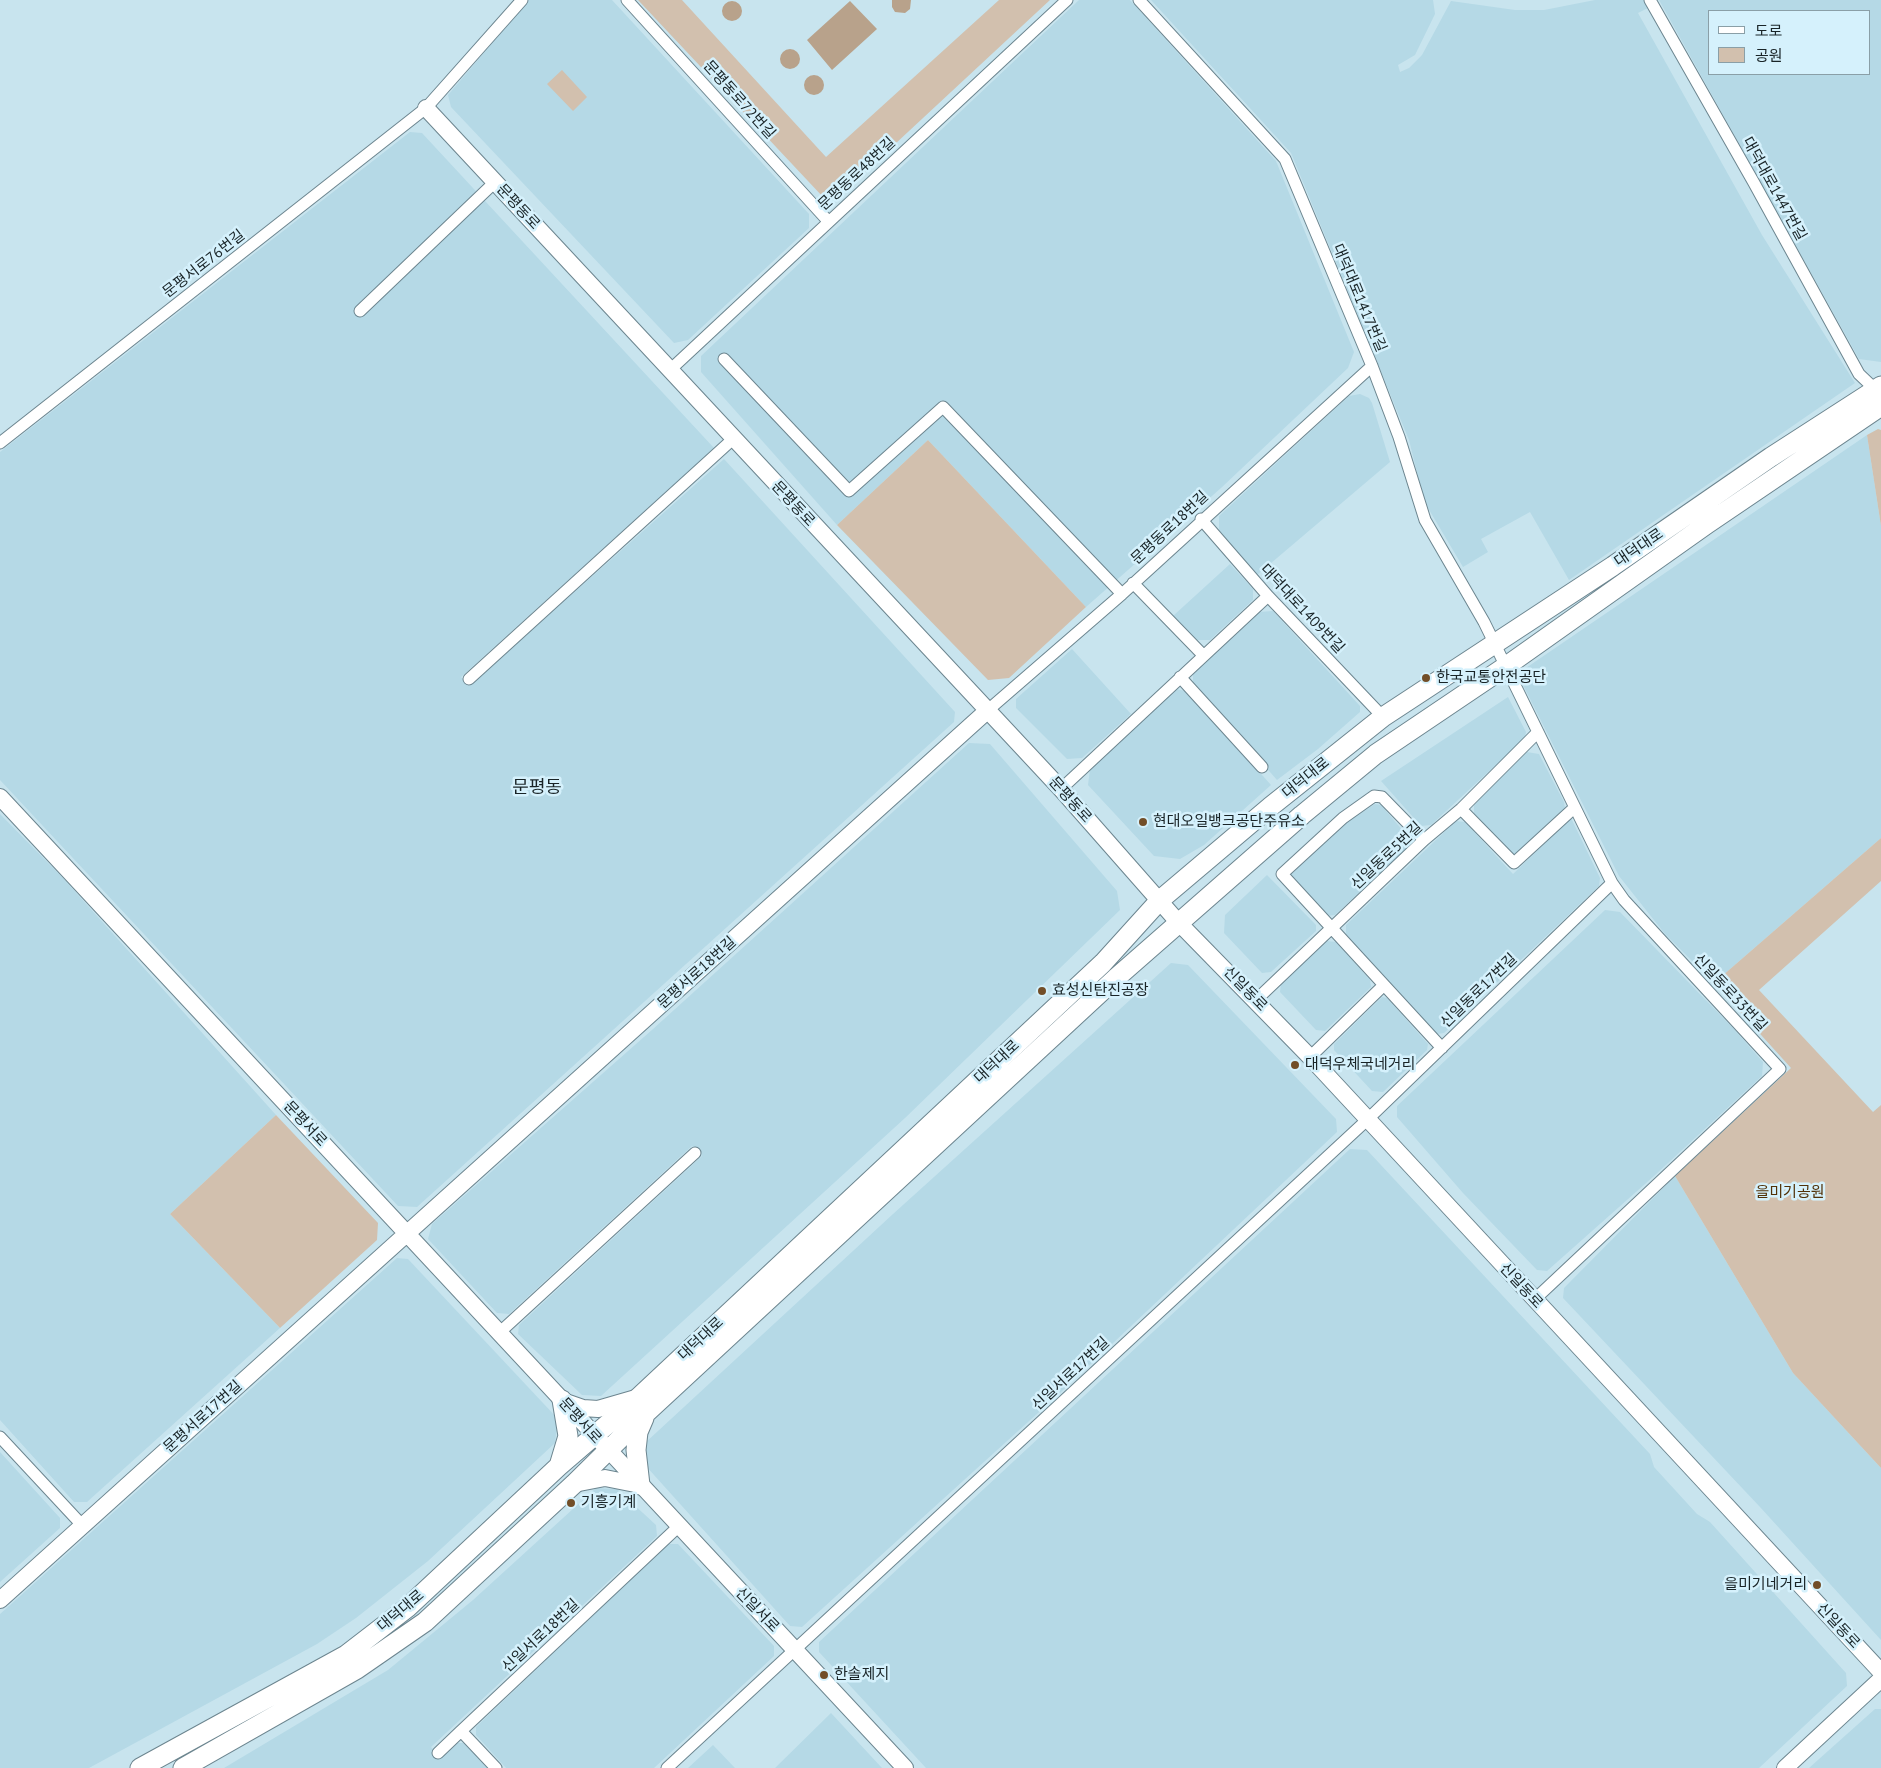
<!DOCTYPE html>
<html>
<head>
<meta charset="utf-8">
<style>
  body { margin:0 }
  #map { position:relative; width:1881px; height:1768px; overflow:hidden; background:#c8e4ee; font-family:"PT Sans","Noto Sans KR",sans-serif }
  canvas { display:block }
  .legend { position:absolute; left:1708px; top:10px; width:162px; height:65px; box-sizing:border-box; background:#d5f1fc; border:1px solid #8a9fa7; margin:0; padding:6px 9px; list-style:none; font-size:15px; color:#192427 }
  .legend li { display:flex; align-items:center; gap:10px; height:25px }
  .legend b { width:25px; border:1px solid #8a9fa7 }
</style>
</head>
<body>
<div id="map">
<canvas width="1881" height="1768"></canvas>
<ul class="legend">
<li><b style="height:6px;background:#fff"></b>도로</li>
<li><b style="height:14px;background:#d2c0ae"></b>공원</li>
</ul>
</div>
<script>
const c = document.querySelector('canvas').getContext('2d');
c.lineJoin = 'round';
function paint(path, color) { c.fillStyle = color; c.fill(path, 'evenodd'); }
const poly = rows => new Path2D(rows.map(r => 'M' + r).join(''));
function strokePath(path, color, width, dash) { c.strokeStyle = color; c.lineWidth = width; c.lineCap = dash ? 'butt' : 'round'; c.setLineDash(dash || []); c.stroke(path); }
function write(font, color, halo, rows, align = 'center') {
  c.font = font + ' "PT Sans","Noto Sans KR",sans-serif'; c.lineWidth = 5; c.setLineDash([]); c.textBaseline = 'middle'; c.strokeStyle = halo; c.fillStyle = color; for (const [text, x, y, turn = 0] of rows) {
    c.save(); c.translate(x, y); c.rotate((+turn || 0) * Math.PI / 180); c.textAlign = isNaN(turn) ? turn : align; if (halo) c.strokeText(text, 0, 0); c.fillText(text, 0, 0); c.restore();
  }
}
paint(poly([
  [529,0,612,0,809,214,809,228,688,340,674,343,451,107,448,95],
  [1079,0,1130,0,1276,161,1354,352,1348,368,1221,488,1086,607,928,440,837,525,701,372,701,356],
  [1151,0,1433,0,1435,14,1415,55,1398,65,1400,72,1409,68,1422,55,1451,1,1515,10,1544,10,1595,0,1645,0,1648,8,1638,13,1762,235,1855,383,1569,580,1530,512,1481,539,1488,552,1463,567,1428,508,1422,493,1409,440,1291,153],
  [1659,0,1881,0,1881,362,1859,359],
  [1710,11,1870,11,1870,74,1710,74],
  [410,132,422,133,714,448,461,677,469,686,724,459,955,712,954,722,417,1207,398,1206,0,780,0,452],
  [1360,394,1369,398,1372,403,1390,462,1257,575,1219,530,1219,516,1349,396],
  [1867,435,1881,526,1881,838,1714,983,1665,934,1619,876,1521,681,1523,670],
  [1230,564,1253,589,1253,600,1210,640,1197,640,1173,616],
  [1273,611,1360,706,1360,712,1318,749,1277,780,1193,684,1193,673,1258,612],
  [1072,649,1131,714,1082,758,1067,759,1016,708,1016,699],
  [1175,689,1187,691,1271,785,1204,845,1180,859,1154,856,1088,785,1090,769],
  [1508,697,1526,732,1525,738,1431,825,1421,826,1381,781],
  [969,743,990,744,1117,891,1120,910,905,1118,601,1396,582,1395,518,1334,519,1325,702,1156,692,1146,509,1314,497,1313,428,1239,432,1224,653,1029],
  [1527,752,1539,754,1564,802,1565,809,1518,854,1510,855,1474,815,1474,805],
  [1375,804,1381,805,1410,839,1410,845,1335,915,1327,916,1291,877,1290,871,1350,820],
  [0,814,62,877,276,1115,170,1214,280,1328,87,1502,74,1502,0,1420],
  [1571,818,1600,878,1599,886,1444,1033,1437,1034,1346,938,1346,925,1456,821,1465,822,1513,874],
  [1267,875,1316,925,1316,931,1271,972,1262,973,1224,933,1225,915],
  [1605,910,1620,912,1733,1028,1763,1062,1762,1076,1654,1176,1547,1271,1537,1270,1463,1193,1397,1117,1397,1106],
  [1327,941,1336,942,1370,980,1371,987,1325,1031,1316,1030,1280,992,1281,984],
  [1171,963,1188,965,1336,1119,1337,1132,1060,1393,802,1627,790,1626,645,1465,645,1443,893,1214],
  [1382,997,1387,998,1428,1044,1427,1050,1383,1092,1372,1091,1334,1050,1334,1044],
  [1350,1149,1367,1150,1650,1454,1654,1467,1697,1514,1710,1522,1846,1673,1847,1686,1759,1768,926,1768,819,1652,819,1642],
  [1675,1176,1793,1373,1881,1468,1881,1640,1760,1507,1563,1298,1564,1288],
  [397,1258,408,1259,558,1419,555,1443,428,1561,356,1618,317,1644,89,1768,0,1768,0,1614],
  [0,1452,60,1518,60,1528,0,1582],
  [596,1488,617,1489,656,1525,657,1536,431,1747,441,1758,457,1743,465,1743,488,1768,224,1768,388,1670,473,1600],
  [668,1544,678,1544,774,1646,774,1656,654,1768,506,1768,476,1735,476,1727],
  [1875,1709,1881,1709,1881,1768,1809,1768],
  [831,1713,882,1768,775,1768],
  [713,1745,735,1768,688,1768]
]), '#b5d9e6');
paint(poly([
  [638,0,682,0,826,157,999,0,1050,0,838,197,823,197],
  [562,70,587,97,573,111,547,84],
  [1878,429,1881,430,1881,526,1867,435],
  [928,440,1086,607,1009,678,988,680,837,525],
  [1881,838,1881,881,1759,990,1873,1112,1881,1105,1881,1468,1793,1373,1675,1176,1791,1068,1714,983],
  [276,1115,378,1223,377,1240,280,1328,170,1214]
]), '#d2c0ae');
paint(poly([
  [892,0,911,0,910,9,905,13,895,12,892,7],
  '722 11a10 10 0 1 1 20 0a10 10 0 1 1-20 0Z',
  [850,1,877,29,832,70,807,40],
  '780 59a10 10 0 1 1 20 0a10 10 0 1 1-20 0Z',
  '804 85a10 10 0 1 1 20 0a10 10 0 1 1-20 0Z'
]), '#b8a28b');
const street = poly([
  [627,0,828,221],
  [1139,0,1285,159,1372,366,1399,437,1425,520,1484,622,1612,883,1624,900,1780,1069,1534,1300],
  [1650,0,1754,183,1859,374,1879,393],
  [360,311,495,182],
  [724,359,849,491,943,407,1122,594],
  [670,370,1067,0],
  [0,443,426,108,522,0],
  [1201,519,1268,596,1383,717],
  [1133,583,1203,655],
  [1180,677,1262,767],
  [469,679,733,439],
  [987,711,1122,594,1372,366],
  [1061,789,1268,596],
  [1461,809,1514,863,1574,808],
  [1424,840,1382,797,1374,796,1343,818,1282,874,1442,1048],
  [1256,1000,1424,840,1461,809,1538,732],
  [1310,1057,1383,986],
  [499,1333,695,1153],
  [0,1437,82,1525],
  [438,1753,461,1731],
  [496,1768,461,1731,678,1527],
  [667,1768,1367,1120,1612,883]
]);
const secondary = poly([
  [426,108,1061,789,1178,922,1310,1057,1881,1672],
  [0,797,905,1768],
  [563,1401,583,1408,598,1409,636,1398],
  [574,1484,605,1478,640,1485],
  [0,1600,987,711],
  [1785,1768,1881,1679]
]);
const primary = poly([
  [559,1466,568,1436,562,1400],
  [640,1485,636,1450,638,1432,644,1418],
  [140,1768,346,1655,407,1608,559,1466,638,1398,1103,963,1160,900,1270,807,1383,717,1613,566,1771,457,1881,386],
  [183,1768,357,1669,425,1622,574,1484,646,1413,1116,978,1302,815,1376,754,1505,667,1707,524,1881,406]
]);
strokePath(street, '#6c858f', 13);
strokePath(secondary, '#6c858f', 18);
strokePath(primary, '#6c858f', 21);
strokePath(street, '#fff', 11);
strokePath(secondary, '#fff', 16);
strokePath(primary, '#fff', 19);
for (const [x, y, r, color] of [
  [1426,678,5,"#724e28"],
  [1143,822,5,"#724e28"],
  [1042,991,5,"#724e28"],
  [1295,1065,5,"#724e28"],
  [571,1503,5,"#724e28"],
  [1817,1585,5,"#724e28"],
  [824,1675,5,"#724e28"]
]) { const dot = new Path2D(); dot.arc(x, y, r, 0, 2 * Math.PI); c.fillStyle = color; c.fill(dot); strokePath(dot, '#d5f1fc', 2); }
write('15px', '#192427', '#d5f1fc', [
  ["문평동로72번길",739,100,48],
  ["문평동로48번길",857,174,-43],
  ["대덕대로1447번길",1774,189,61],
  ["문평동로",518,207,47],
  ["문평서로76번길",204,264,-38],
  ["대덕대로1417번길",1359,298,67],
  ["문평동로",793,504,47],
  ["문평동로18번길",1170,528,-43],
  ["대덕대로",1639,548,-34],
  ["대덕대로1409번길",1302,609,47],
  ["대덕대로",1306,778,-39],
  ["문평동로",1070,800,48],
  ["신일동로5번길",1387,856,-43],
  ["문평서로18번길",697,973,-42],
  ["신일동로",1245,989,46],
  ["신일동로17번길",1479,991,-44],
  ["신일동로33번길",1730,993,47],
  ["대덕대로",997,1062,-43],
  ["문평서로",305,1124,47],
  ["신일동로",1521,1286,47],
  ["대덕대로",701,1339,-43],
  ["신일서로17번길",1071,1374,-43],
  ["문평서로17번길",203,1417,-42],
  ["문평서로",580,1421,48],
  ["신일서로",757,1610,46],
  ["대덕대로",401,1611,-40],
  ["신일동로",1838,1626,47],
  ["신일서로18번길",541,1636,-43]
]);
write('15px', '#192427', '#d5f1fc', [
  ["한국교통안전공단",1436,678],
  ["현대오일뱅크공단주유소",1153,822],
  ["효성신탄진공장",1052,991],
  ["대덕우체국네거리",1305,1065],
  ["기흥기계",581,1503],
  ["을미기네거리",1807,1585,"right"],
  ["한솔제지",834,1675]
], 'left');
write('15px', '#523107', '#d5f1fc', [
  ["을미기공원",1790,1193]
]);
write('18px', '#192427', '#d5f1fc', [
  ["문평동",537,788]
]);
</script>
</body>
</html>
